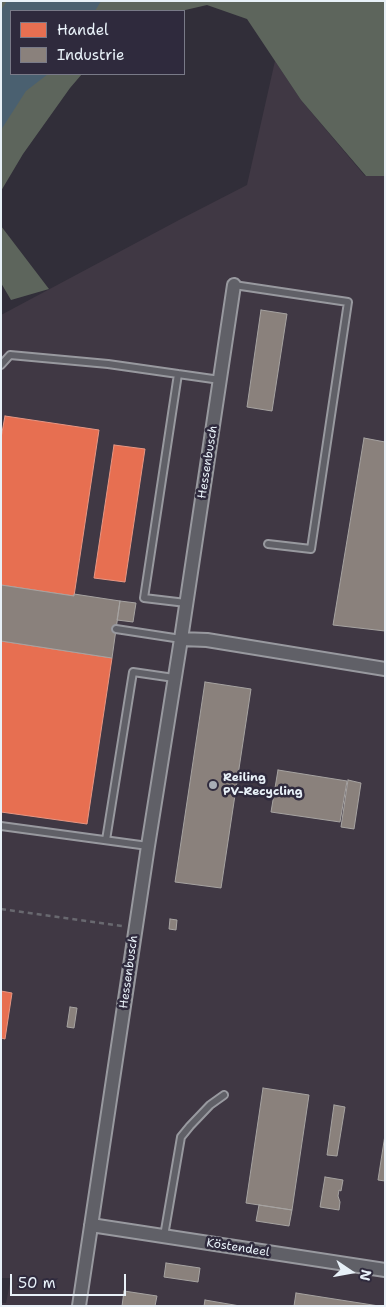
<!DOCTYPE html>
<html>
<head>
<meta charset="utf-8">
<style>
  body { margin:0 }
  #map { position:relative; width:386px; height:1307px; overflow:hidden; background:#312e39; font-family:"Shantell Sans",sans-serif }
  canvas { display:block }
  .frame { position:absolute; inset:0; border:2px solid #e8f1f8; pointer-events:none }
  .legend { position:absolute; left:10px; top:10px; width:175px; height:65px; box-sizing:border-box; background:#2f2a3d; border:1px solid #797a88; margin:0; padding:6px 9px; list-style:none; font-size:15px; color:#e8f1f8 }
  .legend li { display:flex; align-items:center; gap:10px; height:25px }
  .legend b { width:25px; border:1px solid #797a88 }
  .north { position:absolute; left:326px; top:1247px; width:50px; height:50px; -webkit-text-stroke:4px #2f2a3d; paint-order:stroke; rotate:102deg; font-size:14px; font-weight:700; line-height:20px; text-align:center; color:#e8f1f8 }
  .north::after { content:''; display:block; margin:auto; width:18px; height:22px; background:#e8f1f8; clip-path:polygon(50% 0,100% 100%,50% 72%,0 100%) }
  .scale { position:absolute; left:10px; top:1274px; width:116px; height:22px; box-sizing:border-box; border:2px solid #e8f1f8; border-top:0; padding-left:6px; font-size:15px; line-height:18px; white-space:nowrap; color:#e8f1f8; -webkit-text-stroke:4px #2f2a3d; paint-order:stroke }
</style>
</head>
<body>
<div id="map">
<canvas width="386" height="1307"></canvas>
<div class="frame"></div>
<ul class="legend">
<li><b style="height:14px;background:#e76f51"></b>Handel</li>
<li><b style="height:14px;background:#8a817c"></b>Industrie</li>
</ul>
<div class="north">N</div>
<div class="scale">50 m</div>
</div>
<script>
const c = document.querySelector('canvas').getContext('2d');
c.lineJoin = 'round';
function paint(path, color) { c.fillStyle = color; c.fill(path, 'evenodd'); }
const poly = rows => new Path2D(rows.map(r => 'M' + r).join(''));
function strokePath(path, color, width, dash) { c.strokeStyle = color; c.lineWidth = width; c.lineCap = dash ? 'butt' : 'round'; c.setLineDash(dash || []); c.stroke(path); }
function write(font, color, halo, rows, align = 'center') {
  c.font = font + ' "Shantell Sans",sans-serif'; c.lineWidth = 5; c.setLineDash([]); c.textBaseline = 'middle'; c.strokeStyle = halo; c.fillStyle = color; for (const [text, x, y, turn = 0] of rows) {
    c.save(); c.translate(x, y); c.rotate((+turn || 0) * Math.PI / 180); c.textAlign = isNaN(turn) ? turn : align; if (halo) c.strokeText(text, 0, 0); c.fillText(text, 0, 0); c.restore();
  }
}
paint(poly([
  [275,61,301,100,365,176,385,176,385,1306,1,1306,1,1303,6,1303,11,1278,1,1278,1,315,179,220,247,185]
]), '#403844');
paint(poly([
  [1,1,385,1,385,176,366,176,301,100,247,19,207,5,181,11,11,11,11,74,82,74,70,88,23,154,1,191],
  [1,226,49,289,11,300,1,283]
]), '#5d655c');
paint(poly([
  [7,1,101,1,95,11,11,11,11,74,48,74,26,91,1,130,1,10]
]), '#4a6070');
const shops = poly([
  [5,416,99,430,74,596,1,585,1,438,5,416],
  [114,445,145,449,125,582,94,578,114,445],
  [1,641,112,658,87,824,1,812,1,641],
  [1,991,12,993,5,1039,1,1038,1,991]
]);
paint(shops, '#e76f51');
strokePath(shops, '#e79683', 1);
const industry = poly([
  [261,310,287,314,272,411,247,407,261,310],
  [364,438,385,442,385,631,333,625,364,438],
  [1,585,74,596,74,594,120,601,112,658,1,641,1,585],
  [120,601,136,603,133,622,117,620,120,601],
  [205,682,251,689,221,888,175,882,205,682],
  [278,770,347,781,340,822,271,812,278,770],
  [348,780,361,783,354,829,341,827,348,780],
  [170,919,177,920,176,930,169,929,170,919],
  [70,1007,77,1008,74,1028,67,1027,70,1007],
  [263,1088,309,1095,292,1210,246,1203,263,1088],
  [334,1105,345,1107,337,1156,327,1155,334,1105],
  [385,1135,385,1181,378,1180,385,1135],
  [325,1177,343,1180,341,1191,339,1190,338,1196,340,1202,339,1210,320,1207,325,1177],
  [259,1205,292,1210,289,1226,256,1221,259,1205],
  [166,1263,200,1268,198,1282,164,1277,166,1263],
  [124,1291,157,1296,155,1306,122,1306,124,1291],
  [296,1293,379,1306,294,1306,296,1293],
  [205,1300,240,1306,204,1306,205,1300]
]);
paint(industry, '#8a817c');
strokePath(industry, '#a6a3a1', 1);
const service = poly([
  [234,285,348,302,311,549,268,544],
  [1,365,10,355,108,364,220,380],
  [178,374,144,598,186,603],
  [116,629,181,639],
  [1,826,148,846],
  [106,840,133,672,174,678],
  [164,1236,181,1137,190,1126,210,1105,224,1095]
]);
const minor = poly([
  [181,639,207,640,385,669],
  [91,1225,385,1270],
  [79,1306,148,846,181,639,234,285]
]);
strokePath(service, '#98999f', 10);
strokePath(minor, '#98999f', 16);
strokePath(poly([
  [1,909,122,926]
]), '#68686f', 2.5, [5, 4]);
strokePath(service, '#606067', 6);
strokePath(minor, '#606067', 12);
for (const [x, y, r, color] of [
  [213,785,5,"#a8adb5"]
]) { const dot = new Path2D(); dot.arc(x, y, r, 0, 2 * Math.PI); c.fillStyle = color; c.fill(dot); strokePath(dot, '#2f2a3d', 2); }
write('12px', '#e8f1f8', '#2f2a3d', [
  ["Hessenbusch",208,462,-81],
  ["Hessenbusch",129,972,-82],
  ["Köstendeel",238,1248,9]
]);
write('bold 12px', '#e8f1f8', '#2f2a3d', [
  ["Reiling",223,778],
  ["PV-Recycling",223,792]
], 'left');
</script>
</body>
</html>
